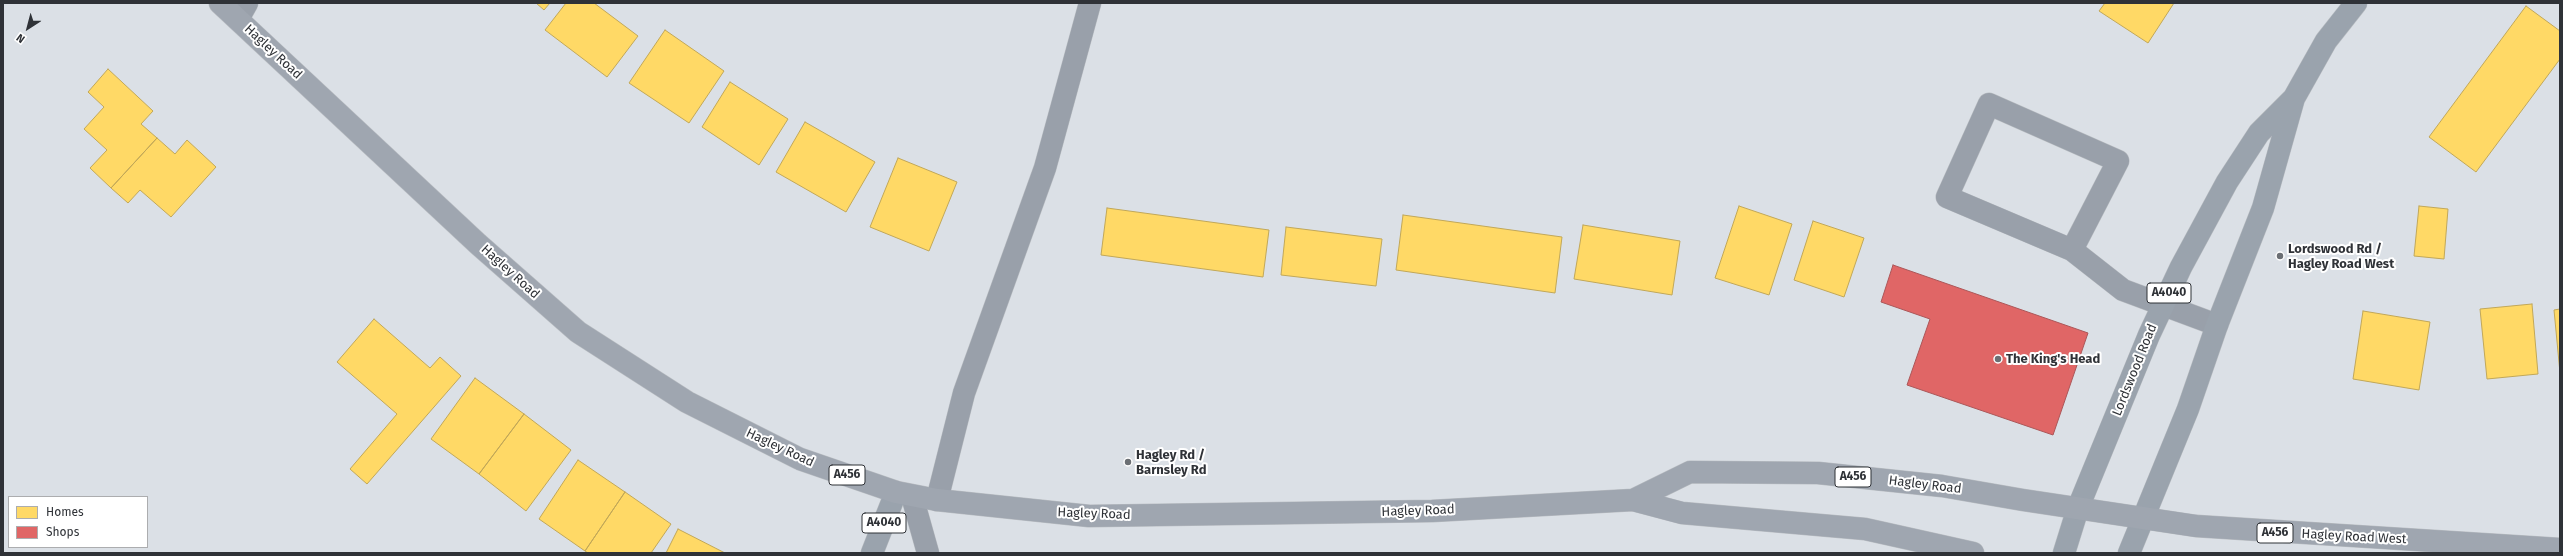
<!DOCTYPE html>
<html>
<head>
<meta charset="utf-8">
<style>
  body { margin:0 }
  #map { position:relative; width:2563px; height:556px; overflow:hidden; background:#dbe0e6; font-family:"Fira Sans",sans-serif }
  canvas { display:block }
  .frame { position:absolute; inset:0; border:4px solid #2f3237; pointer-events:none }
  .legend { position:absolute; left:8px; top:496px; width:140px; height:52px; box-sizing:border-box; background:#fff; border:1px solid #acadaf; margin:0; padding:5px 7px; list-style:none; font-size:12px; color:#2f3237 }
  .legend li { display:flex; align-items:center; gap:8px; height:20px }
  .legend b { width:20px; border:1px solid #acadaf }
  .north { position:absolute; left:8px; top:8px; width:40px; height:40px; -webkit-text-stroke:3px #fff; paint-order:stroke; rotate:216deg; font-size:11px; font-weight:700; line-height:16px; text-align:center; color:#2f3237 }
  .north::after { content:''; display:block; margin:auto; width:14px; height:18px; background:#2f3237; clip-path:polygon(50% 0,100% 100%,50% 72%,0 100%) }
</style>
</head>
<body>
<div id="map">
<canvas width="2563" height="556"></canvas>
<div class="frame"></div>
<ul class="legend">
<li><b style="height:11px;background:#ffd966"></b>Homes</li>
<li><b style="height:11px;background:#e06666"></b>Shops</li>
</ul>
<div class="north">N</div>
</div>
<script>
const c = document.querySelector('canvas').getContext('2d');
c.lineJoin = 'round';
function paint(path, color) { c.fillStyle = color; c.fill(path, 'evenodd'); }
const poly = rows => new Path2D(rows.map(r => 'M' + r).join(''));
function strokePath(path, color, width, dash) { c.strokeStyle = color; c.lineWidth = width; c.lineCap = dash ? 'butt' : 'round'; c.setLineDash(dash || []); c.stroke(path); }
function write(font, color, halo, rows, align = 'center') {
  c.font = font + ' "Fira Sans",sans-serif'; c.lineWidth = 4; c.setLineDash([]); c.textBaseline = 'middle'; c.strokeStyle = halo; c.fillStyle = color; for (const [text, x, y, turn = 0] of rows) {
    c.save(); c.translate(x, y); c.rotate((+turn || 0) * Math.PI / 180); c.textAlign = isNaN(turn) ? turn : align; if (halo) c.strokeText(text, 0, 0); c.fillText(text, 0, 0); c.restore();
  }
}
const homes = poly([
  [536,3,550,3,544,10,536,3],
  [566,3,594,3,638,36,607,77,545,30,566,3],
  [2105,3,2174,3,2148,43,2099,11,2105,3],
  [2526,6,2560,31,2560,59,2476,172,2429,137,2526,6],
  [665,30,724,71,689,123,629,83,665,30],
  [108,69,153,111,141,124,157,138,111,188,90,168,107,150,84,129,104,107,88,92,108,69],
  [730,82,788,119,759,165,702,127,730,82],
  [805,122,875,162,846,212,776,172,805,122],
  [157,138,175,154,187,140,216,167,171,217,140,190,128,203,111,188,157,138],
  [898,158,957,182,929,251,870,227,898,158],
  [1739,206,1792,224,1769,295,1715,278,1739,206],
  [2419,206,2448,209,2444,259,2414,256,2419,206],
  [1107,208,1269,230,1263,277,1101,255,1107,208],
  [1403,215,1562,237,1555,293,1396,270,1403,215],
  [1813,221,1864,238,1844,297,1794,280,1813,221],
  [1583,225,1680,241,1672,295,1574,279,1583,225],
  [1286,227,1382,239,1376,286,1281,275,1286,227],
  [2532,304,2538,374,2487,379,2480,309,2532,304],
  [2560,309,2560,373,2554,310,2560,309],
  [2363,311,2430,322,2419,390,2353,379,2363,311],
  [374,319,430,368,440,357,461,376,367,484,350,469,397,414,337,362,374,319],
  [475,378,524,414,479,474,431,439,475,378],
  [524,414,571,450,526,511,479,474,524,414],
  [578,460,625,492,585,551,539,519,578,460],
  [625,492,671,524,651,553,588,553,585,551,625,492],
  [678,529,725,553,666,553,678,529]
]);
paint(homes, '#ffd966');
strokePath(homes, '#c1a758', 1);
const shops = poly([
  [1893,265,2088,333,2053,435,1907,385,1930,319,1881,302,1893,265]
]);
paint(shops, '#e06666');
strokePath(shops, '#ab5658', 1);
const minor = poly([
  [238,19,247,3],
  [2072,250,2118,161,1989,104,1947,197,2072,250,2123,290,2217,325],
  [912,496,928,553],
  [937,500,964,393,1045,168,1090,3]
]);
const major = poly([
  [872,553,896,492],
  [2064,553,2078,508,2149,335,2181,267,2227,182,2259,133,2293,99],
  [2129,553,2188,409,2217,325,2263,208,2294,98,2326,41,2356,3]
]);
const highway = poly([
  [220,3,478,244,578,332,687,402,800,459,896,492,937,500,1089,516,1432,511,1633,500,1682,513,1865,529,1973,553],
  [1633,500,1690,472,1818,473,1942,486,2023,500,2196,526,2560,549]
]);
strokePath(minor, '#b9bdc2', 23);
strokePath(major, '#b9bdc2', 23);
strokePath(highway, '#b9bdc2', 23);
strokePath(minor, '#99a0aa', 22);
strokePath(major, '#9aa3ad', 22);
strokePath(highway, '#9fa6b0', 22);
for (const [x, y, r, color] of [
  [2280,256,4,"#6b6f74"],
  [1998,359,4,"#6b6f74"],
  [1128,462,4,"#6b6f74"]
]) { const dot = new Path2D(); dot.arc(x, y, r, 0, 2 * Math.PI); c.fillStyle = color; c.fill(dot); strokePath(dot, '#fff', 1.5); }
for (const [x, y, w] of [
  [2169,293,44],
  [847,475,36],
  [1853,477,36],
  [884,523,44],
  [2275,533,36]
]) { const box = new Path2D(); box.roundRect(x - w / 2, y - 10, w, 20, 3); c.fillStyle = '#fff'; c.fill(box); strokePath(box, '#2f3237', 1); }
write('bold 12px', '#2f3237', null, [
  ["A4040",2169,293],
  ["A456",847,475],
  ["A456",1853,477],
  ["A4040",884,523],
  ["A456",2275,533]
]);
write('13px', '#2f3237', '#fff', [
  ["Hagley Road",273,52,43],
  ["Hagley Road",510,272,42],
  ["Lordswood Road",2135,370,-68],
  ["Hagley Road",780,448,25],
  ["Hagley Road",1925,485,7],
  ["Hagley Road",1418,511,-2],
  ["Hagley Road",1094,514,2],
  ["Hagley Road West",2354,537,3]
]);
write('bold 13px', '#2f3237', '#fff', [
  ["Lordswood Rd /",2288,249],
  ["Hagley Road West",2288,264],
  ["The King's Head",2006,359],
  ["Hagley Rd /",1136,455],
  ["Barnsley Rd",1136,470]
], 'left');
</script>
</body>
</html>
